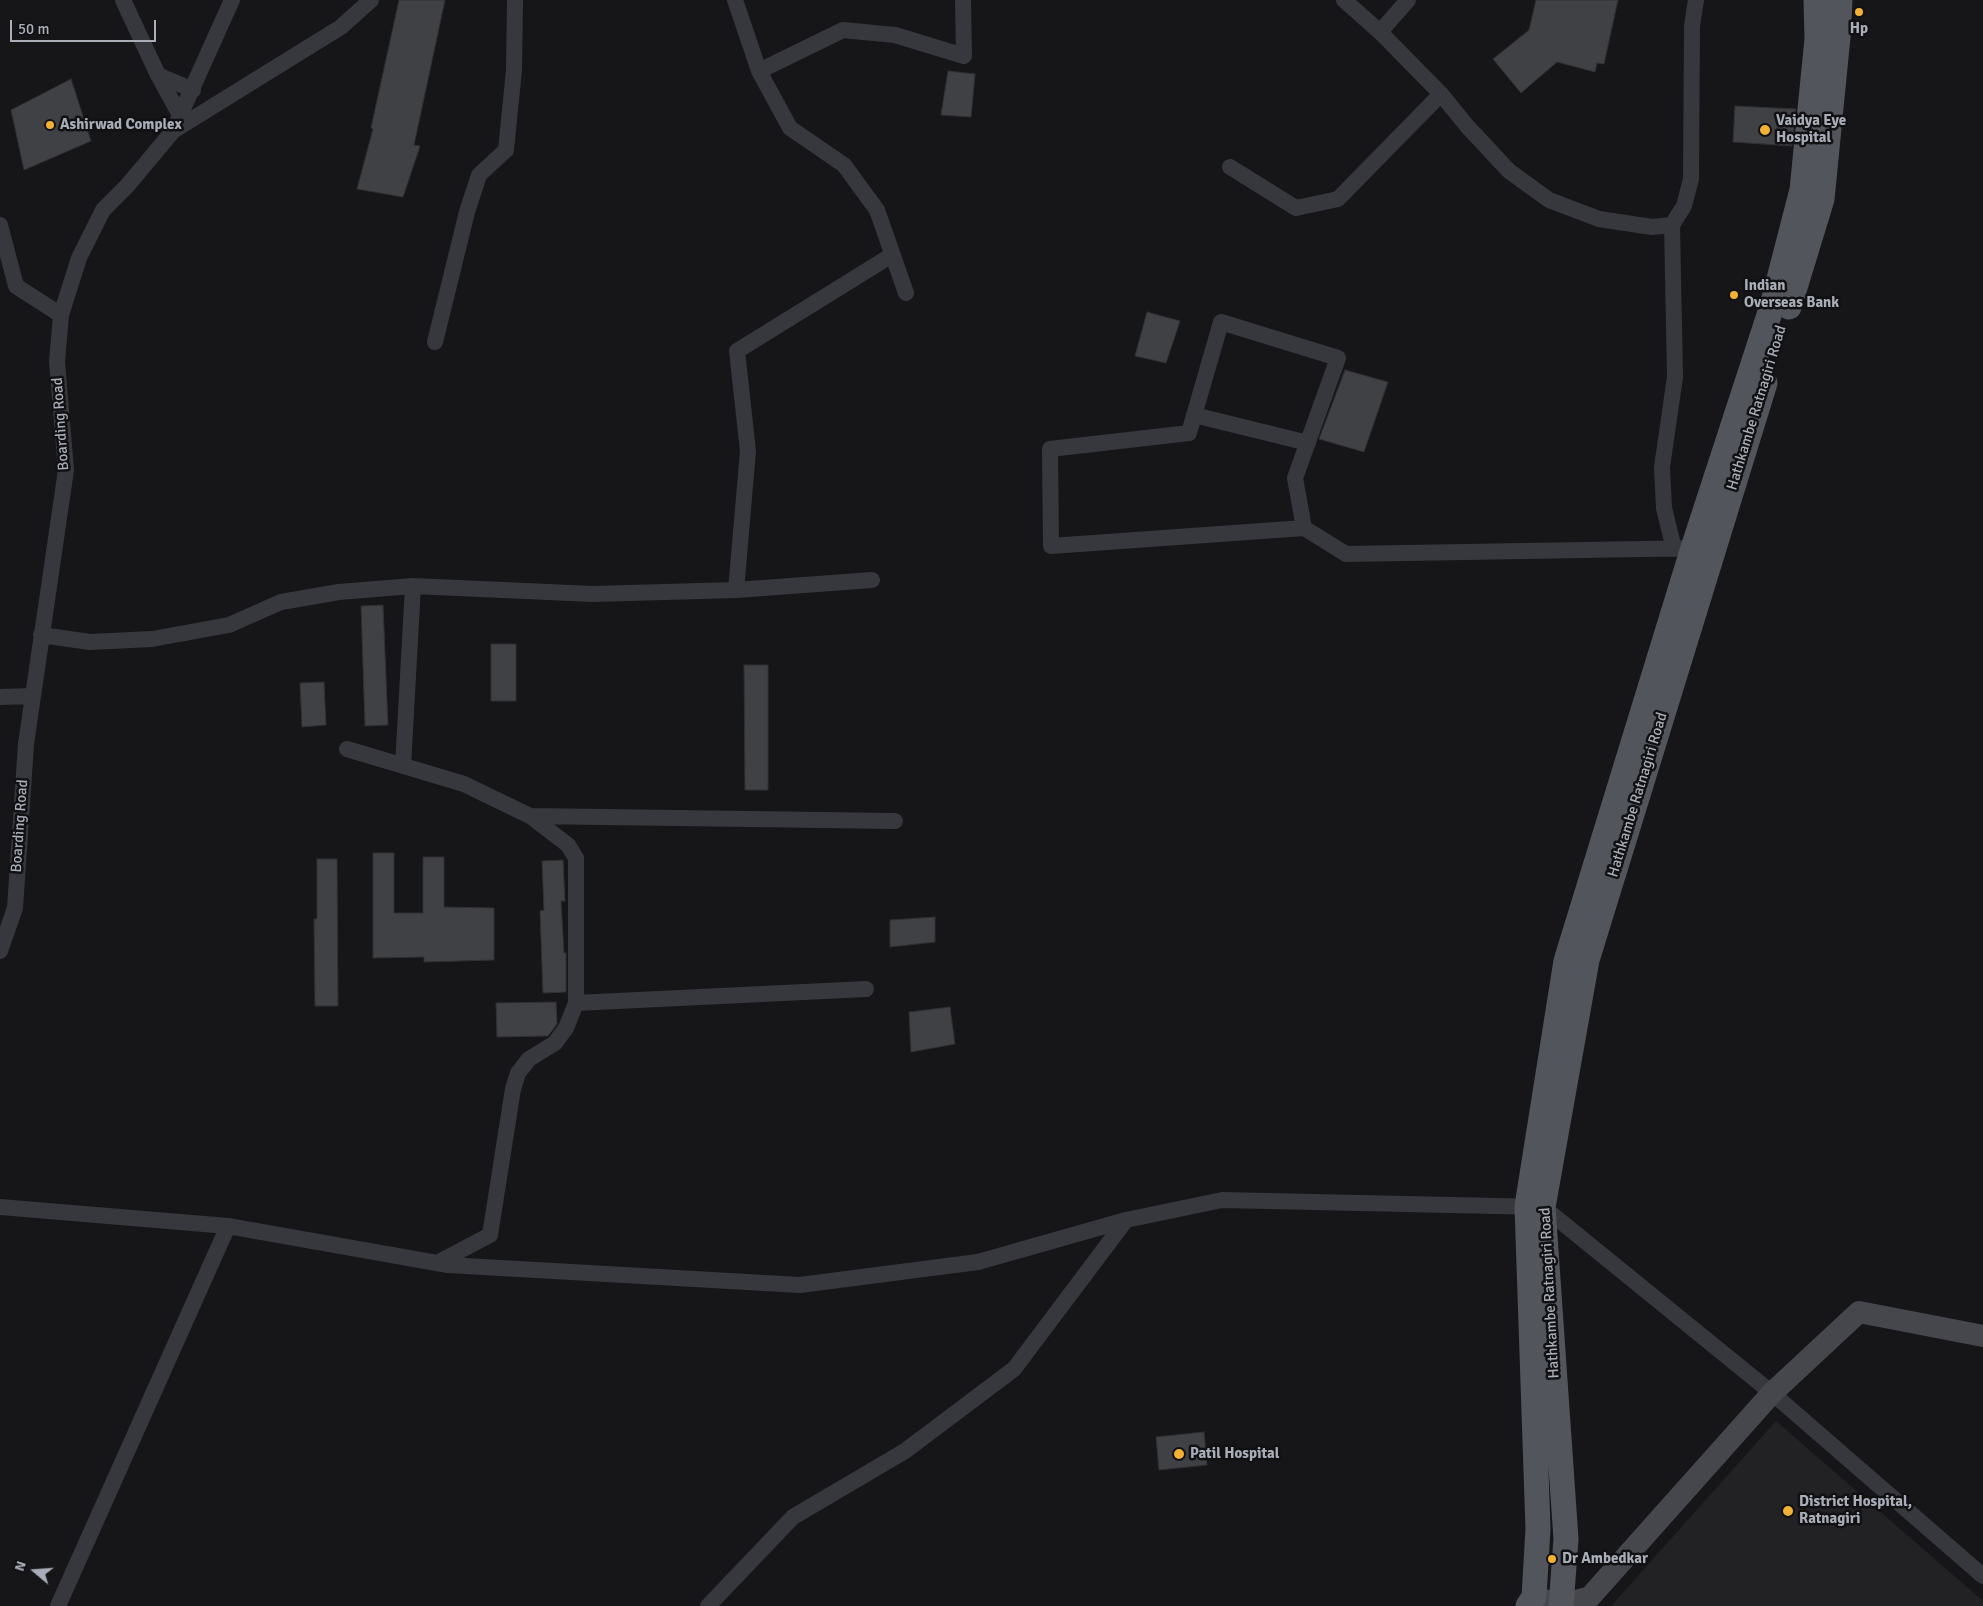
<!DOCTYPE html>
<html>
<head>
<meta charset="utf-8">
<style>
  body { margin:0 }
  #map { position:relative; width:1983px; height:1606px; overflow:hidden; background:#161618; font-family:Signika,sans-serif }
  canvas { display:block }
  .north { position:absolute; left:10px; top:1546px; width:50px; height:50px; -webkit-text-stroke:4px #111113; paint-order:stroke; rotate:288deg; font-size:14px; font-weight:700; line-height:20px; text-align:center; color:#a8adb8 }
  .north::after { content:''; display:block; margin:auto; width:18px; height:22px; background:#a8adb8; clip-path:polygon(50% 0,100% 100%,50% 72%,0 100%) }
  .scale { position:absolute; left:10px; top:20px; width:146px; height:22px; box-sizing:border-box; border:2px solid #a8adb8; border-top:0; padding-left:6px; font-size:15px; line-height:18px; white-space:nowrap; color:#a8adb8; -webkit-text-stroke:4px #111113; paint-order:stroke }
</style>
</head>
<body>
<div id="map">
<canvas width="1983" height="1606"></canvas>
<div class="north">N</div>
<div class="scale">50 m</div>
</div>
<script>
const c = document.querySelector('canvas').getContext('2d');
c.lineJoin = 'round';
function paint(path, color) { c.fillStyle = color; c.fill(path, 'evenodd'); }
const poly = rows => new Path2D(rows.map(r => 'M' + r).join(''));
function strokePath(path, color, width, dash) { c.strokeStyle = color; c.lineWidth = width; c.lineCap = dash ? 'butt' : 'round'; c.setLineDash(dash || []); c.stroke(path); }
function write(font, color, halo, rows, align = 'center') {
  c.font = font + ' Signika,sans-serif'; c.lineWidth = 5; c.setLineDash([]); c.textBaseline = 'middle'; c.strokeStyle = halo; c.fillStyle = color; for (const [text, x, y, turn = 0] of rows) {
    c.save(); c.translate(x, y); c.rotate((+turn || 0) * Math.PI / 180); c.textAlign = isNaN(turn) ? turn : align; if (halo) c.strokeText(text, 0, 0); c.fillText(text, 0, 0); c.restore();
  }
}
paint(poly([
  [1776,1421,1983,1601,1983,1606,1611,1606]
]), '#222225');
const building = poly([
  [399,0,445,0,414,145,420,146,403,197,357,189,373,129,371,128,399,0],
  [1536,0,1618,0,1604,64,1597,63,1595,72,1557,62,1521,93,1493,59,1529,30,1536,0],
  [948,71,975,74,971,117,941,115,948,71],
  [71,79,91,141,24,170,11,110,71,79],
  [1735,106,1796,109,1792,146,1733,142,1735,106],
  [1147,312,1180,321,1166,363,1135,356,1147,312],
  [1345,370,1388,382,1364,452,1319,439,1345,370],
  [383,605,388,725,365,726,361,606,383,605],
  [491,644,516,644,516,701,491,701,491,644],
  [744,665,768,665,768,790,745,790,744,665],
  [324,682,326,725,302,727,300,683,324,682],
  [373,853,394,853,394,913,423,913,423,857,444,857,444,907,494,908,494,960,424,962,424,957,373,958,373,853],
  [317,859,337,859,338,1006,315,1006,314,919,317,919,317,859],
  [563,860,565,901,561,901,564,953,566,953,566,992,543,993,540,911,544,910,542,861,563,860],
  [935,917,935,942,890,947,890,920,935,917],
  [556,1002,557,1024,548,1036,497,1037,496,1003,556,1002],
  [950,1007,955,1044,911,1052,909,1012,950,1007],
  [1204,1432,1207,1465,1159,1470,1156,1437,1204,1432]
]);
paint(building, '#404145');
strokePath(building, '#303034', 1);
strokePath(poly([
  [123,0,158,75,181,117],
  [735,0,759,71,790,128,844,165,877,210,906,293],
  [1344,0,1380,32,1441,94,1467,126,1509,171,1549,200,1599,219,1652,227,1672,225,1684,206,1691,179,1692,26,1696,0],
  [1380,32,1408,0],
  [759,71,843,30,895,35,964,56,963,0],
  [158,75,193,90],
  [173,131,341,27,371,0],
  [1230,167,1296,208,1338,199,1441,94],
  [0,225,16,286,61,315],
  [1672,225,1675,377,1662,467,1664,508,1674,549],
  [435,342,467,212,479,175,506,150,514,70,515,0],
  [1194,415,1308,443],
  [1304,528,1295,478,1338,358,1221,322,1189,433,1050,449,1051,546,1304,528,1346,554,1702,548],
  [736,590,872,580],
  [41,635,90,642,152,639,229,625,281,602,339,592,413,586,593,594,736,590,748,451,737,351,892,255],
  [0,697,33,696],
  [347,749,464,784,530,816,568,845,576,858,576,1003,566,1028,555,1043,529,1059,518,1073,513,1089,490,1235,437,1263],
  [403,766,413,586],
  [530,816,895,821],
  [0,951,15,908,26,744,66,470,57,362,61,315,79,258,103,210,127,186,173,131,232,0],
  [576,1003,866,989],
  [0,1207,228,1226,448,1265,800,1285,978,1262,1126,1220,1222,1200,1543,1207,1772,1393,1983,1576],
  [58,1606,228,1226],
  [708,1606,793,1517,905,1451,1014,1369,1126,1220]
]), '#37383d', 16);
strokePath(poly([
  [1534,1597,1562,1605,1590,1597,1772,1393,1859,1312,1983,1336]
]), '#45474d', 22);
strokePath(poly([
  [1789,307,1822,199,1838,37,1840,0],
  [1528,1606,1534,1597,1538,1529,1527,1206,1566,961,1693,548,1772,306,1802,190,1817,39,1816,0],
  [1561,1606,1566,1539,1543,1207,1587,960,1765,383]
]), '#53555c', 25);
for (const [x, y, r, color] of [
  [1859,12,5,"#f2b134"],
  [50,125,5,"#f2b134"],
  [1765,130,6,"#f2b134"],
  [1734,295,5,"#f2b134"],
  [1179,1454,6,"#f2b134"],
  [1788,1511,6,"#f2b134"],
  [1552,1559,5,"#f2b134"]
]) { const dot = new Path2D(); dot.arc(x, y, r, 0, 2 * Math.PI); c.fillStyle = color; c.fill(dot); strokePath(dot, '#111113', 2); }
write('bold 15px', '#a8adb8', '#111113', [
  ["Hp",1859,29,"center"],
  ["Vaidya Eye",1776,121],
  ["Hospital",1776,138],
  ["Ashirwad Complex",60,125],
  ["Indian",1744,286],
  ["Overseas Bank",1744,303],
  ["Patil Hospital",1190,1454],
  ["District Hospital,",1799,1502],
  ["Ratnagiri",1799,1519],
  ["Dr Ambedkar",1562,1559]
], 'left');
write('15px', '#a8adb8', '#111113', [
  ["Hathkambe Ratnagiri Road",1757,408,-73],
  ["Boarding Road",61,424,-94],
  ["Hathkambe Ratnagiri Road",1638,795,-73],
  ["Boarding Road",20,826,-86],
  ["Hathkambe Ratnagiri Road",1550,1293,-93]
]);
</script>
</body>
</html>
